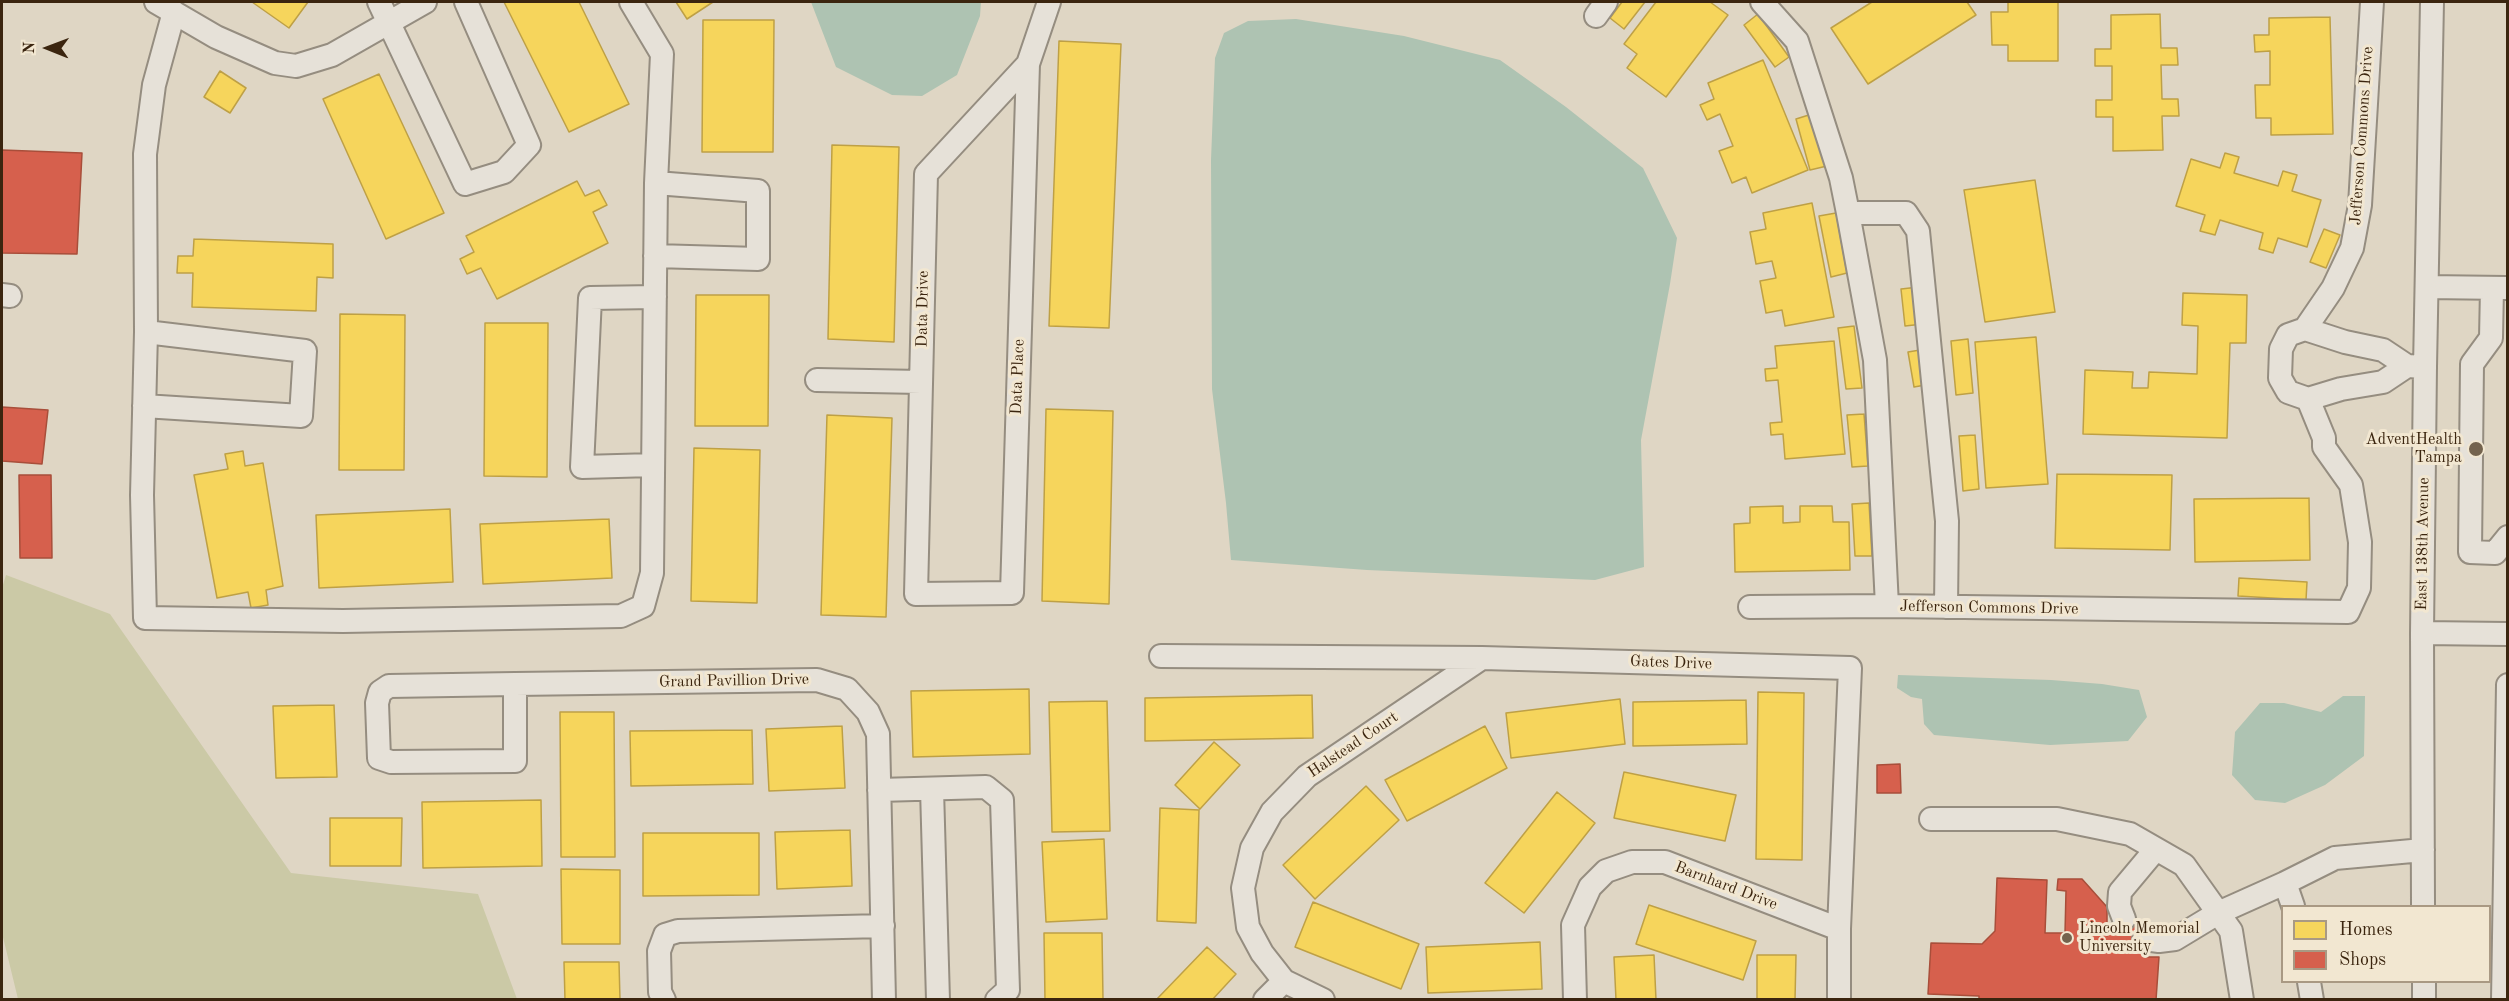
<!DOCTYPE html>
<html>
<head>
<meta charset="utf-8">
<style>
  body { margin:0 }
  #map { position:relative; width:2509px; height:1001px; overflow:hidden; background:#dfd6c4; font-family:"Old Standard TT",serif }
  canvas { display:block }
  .frame { position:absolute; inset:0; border:3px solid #3b250f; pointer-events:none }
  .legend { position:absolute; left:2281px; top:905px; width:210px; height:78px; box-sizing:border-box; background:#f2e7d1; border:2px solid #a99983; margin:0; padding:8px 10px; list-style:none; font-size:18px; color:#3b250f }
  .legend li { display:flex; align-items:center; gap:12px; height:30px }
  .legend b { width:30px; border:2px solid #a99983 }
  .north { position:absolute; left:18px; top:18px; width:60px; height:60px; -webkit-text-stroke:4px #f2e7d1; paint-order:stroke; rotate:271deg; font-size:16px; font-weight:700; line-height:24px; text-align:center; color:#3b250f }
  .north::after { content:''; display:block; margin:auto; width:21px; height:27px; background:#3b250f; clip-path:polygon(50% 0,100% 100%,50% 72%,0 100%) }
</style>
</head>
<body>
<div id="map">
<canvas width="2509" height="1001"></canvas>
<div class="frame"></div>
<ul class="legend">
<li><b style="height:16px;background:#f6d55c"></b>Homes</li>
<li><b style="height:16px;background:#d6604d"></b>Shops</li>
</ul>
<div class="north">N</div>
</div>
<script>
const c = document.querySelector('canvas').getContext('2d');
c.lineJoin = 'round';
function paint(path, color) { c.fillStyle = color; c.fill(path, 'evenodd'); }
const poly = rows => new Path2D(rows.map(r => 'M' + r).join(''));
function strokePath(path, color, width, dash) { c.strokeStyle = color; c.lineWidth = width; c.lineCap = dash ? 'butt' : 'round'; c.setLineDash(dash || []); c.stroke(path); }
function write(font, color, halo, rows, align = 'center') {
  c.font = font + ' "Old Standard TT",serif'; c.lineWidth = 6; c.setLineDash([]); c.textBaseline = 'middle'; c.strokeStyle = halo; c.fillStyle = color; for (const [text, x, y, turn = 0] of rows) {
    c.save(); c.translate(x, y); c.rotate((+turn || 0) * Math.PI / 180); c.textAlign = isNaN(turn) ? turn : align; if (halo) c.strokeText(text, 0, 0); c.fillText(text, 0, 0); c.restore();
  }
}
paint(poly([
  [6,575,110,614,291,873,478,894,517,999,18,999,2,933,2,588]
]), '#cbc9a6');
paint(poly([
  [811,2,981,2,980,16,957,75,922,96,892,95,836,67],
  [1296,19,1404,36,1500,60,1566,107,1643,168,1677,238,1670,284,1641,440,1644,567,1595,580,1367,570,1231,560,1226,503,1212,389,1211,160,1215,58,1224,33,1248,21],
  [1898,675,2051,680,2102,684,2139,690,2147,717,2128,741,2050,745,1934,735,1924,724,1922,699,1911,697,1897,688],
  [2343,696,2365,696,2364,756,2325,785,2285,803,2255,800,2232,775,2235,732,2260,703,2284,703,2321,712]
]), '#aec3b2');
const homes = poly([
  [252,2,308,2,289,28,252,2],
  [504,2,579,2,629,104,569,132,504,2],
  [676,2,713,2,687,19,676,2],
  [1622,2,1645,2,1624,29,1610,18,1622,2],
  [1656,2,1710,2,1728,15,1666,97,1627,68,1637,54,1624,44,1656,2],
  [1872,2,1967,2,1976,15,1868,84,1831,28,1872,2],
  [2008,2,2058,2,2058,61,2008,61,2008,45,1992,45,1991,12,2008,12,2008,2],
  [1758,14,1789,57,1775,67,1744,25,1758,14],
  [2160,14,2161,48,2177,48,2178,65,2161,65,2162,99,2178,99,2179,116,2162,116,2163,150,2113,151,2113,117,2096,117,2096,100,2112,100,2112,66,2095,66,2095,49,2111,49,2111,15,2160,14],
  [2330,17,2333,134,2271,135,2271,118,2256,118,2255,85,2270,85,2270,51,2255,52,2254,35,2269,35,2269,18,2330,17],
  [703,20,774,20,773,152,702,152,703,20],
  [1059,41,1121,44,1109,328,1049,326,1059,41],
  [1763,60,1808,170,1752,193,1746,177,1732,183,1719,151,1733,146,1720,114,1707,120,1700,105,1714,99,1708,83,1763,60],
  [220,71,246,88,230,113,204,97,220,71],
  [379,74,444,213,386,239,323,99,379,74],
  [1812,114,1827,166,1810,170,1796,119,1812,114],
  [832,145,899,147,894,342,828,339,832,145],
  [2225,153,2239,157,2234,173,2278,186,2283,171,2297,175,2292,191,2321,200,2307,247,2278,238,2273,253,2259,249,2263,233,2220,220,2215,235,2200,231,2205,215,2176,206,2191,159,2220,168,2225,153],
  [2035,180,2055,312,1985,322,1964,190,2035,180],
  [577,181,585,196,599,190,607,205,593,212,608,243,497,299,481,268,467,274,460,259,474,252,466,236,577,181],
  [1812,203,1834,317,1785,326,1782,310,1766,313,1760,281,1776,278,1772,261,1756,264,1750,232,1766,229,1763,213,1812,203],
  [1836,213,1847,273,1831,277,1819,216,1836,213],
  [2324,229,2340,235,2326,268,2310,262,2324,229],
  [194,239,333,244,333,278,317,277,316,311,192,307,193,273,177,273,178,256,193,256,194,239],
  [1919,287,1923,324,1905,326,1901,289,1919,287],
  [2183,293,2247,295,2246,343,2230,343,2227,438,2083,434,2085,370,2133,372,2132,388,2148,388,2149,372,2197,374,2198,326,2182,325,2183,293],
  [696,295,769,295,768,426,695,426,696,295],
  [340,314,405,315,404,470,339,470,340,314],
  [485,323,548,323,547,477,484,476,485,323],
  [1854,326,1862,388,1846,389,1838,328,1854,326],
  [2036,337,2048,484,1986,488,1975,342,2036,337],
  [1968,339,1973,393,1956,395,1951,341,1968,339],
  [1834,341,1845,454,1785,459,1783,434,1771,435,1770,423,1782,422,1778,380,1766,381,1765,369,1777,368,1775,346,1834,341],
  [1926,349,1931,384,1914,387,1908,352,1926,349],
  [1046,409,1113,411,1109,604,1042,601,1046,409],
  [1864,414,1868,466,1852,467,1847,415,1864,414],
  [827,415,892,418,886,617,821,615,827,415],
  [1975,435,1979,489,1963,491,1959,436,1975,435],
  [694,448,760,450,757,603,691,601,694,448],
  [243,451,245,466,263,463,283,586,266,590,268,605,251,608,248,592,217,598,194,475,228,469,225,454,243,451],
  [2057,474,2172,475,2170,550,2055,548,2057,474],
  [2309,498,2310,560,2195,562,2194,499,2309,498],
  [1869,503,1872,556,1855,556,1852,504,1869,503],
  [1783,506,1783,523,1800,522,1800,506,1832,506,1833,522,1849,522,1850,570,1735,572,1734,524,1750,523,1750,507,1783,506],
  [450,509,453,582,319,588,316,515,450,509],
  [609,519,612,578,483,584,480,524,609,519],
  [2239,578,2307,582,2306,600,2238,596,2239,578],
  [1029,689,1030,754,913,757,911,691,1029,689],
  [1758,692,1804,693,1802,860,1756,859,1758,692],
  [1312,695,1313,738,1145,741,1145,698,1312,695],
  [1620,699,1625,744,1511,758,1506,713,1620,699],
  [1746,700,1747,744,1633,746,1633,702,1746,700],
  [1107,701,1110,831,1052,832,1049,702,1107,701],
  [334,705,337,777,276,778,273,706,334,705],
  [560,712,614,712,615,857,561,857,560,712],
  [842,726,845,788,769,791,766,729,842,726],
  [1485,726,1507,768,1407,821,1385,780,1485,726],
  [752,730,753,784,631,786,630,731,752,730],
  [1214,742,1240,765,1200,809,1175,785,1214,742],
  [1624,772,1736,795,1725,841,1614,818,1624,772],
  [1366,786,1399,820,1315,899,1283,865,1366,786],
  [1557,792,1595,823,1524,913,1485,883,1557,792],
  [541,800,542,866,423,868,422,802,541,800],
  [1160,808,1199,810,1196,923,1157,921,1160,808],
  [330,818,402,818,401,866,330,866,330,818],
  [850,830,852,886,777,889,775,832,850,830],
  [643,833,759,833,759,895,643,896,643,833],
  [1104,839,1107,919,1046,922,1042,842,1104,839],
  [561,869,620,870,620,944,562,944,561,869],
  [1313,902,1419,944,1401,989,1295,947,1313,902],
  [1649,905,1756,941,1743,980,1636,944,1649,905],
  [1044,933,1102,933,1103,1000,1045,1000,1044,933],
  [1540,942,1542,989,1428,993,1426,947,1540,942],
  [1207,947,1236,974,1212,1000,1156,1000,1207,947],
  [1654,955,1656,1000,1616,1000,1614,957,1654,955],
  [1757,955,1796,955,1795,1000,1757,1000,1757,955],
  [564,962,619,962,620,1000,565,1000,564,962]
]);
paint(homes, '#f6d55c');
strokePath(homes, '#bea045', 1.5);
const shops = poly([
  [2,150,82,153,77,254,2,253,2,150],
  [2,407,48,410,42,464,2,461,2,407],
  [19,475,51,475,52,558,20,558,19,475],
  [1900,764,1901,793,1877,793,1877,765,1900,764],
  [1997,878,2047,880,2045,933,2065,933,2066,891,2057,890,2058,879,2082,879,2107,907,2107,936,2131,913,2149,933,2139,945,2147,957,2159,957,2156,1000,1979,1000,1979,996,1928,994,1931,943,1982,944,1995,931,1997,878]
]);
paint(shops, '#d6604d');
strokePath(shops, '#a84e3a', 1.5);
const minor = poly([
  [156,2,216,37,275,63,296,66,332,55,425,2],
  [379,2,465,184,504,172,529,145,466,2],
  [1762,2,1797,41,1841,178,1848,213,1875,360,1887,606,2348,612,2359,588,2360,542,2351,485,2324,447,2324,438,2308,399],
  [174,12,154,85,145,154,146,332,142,495,145,618,343,621,621,616,643,606,652,573,656,183,662,54,631,2],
  [1596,16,1606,2],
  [1028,64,926,174,916,594,1012,593,1028,64,1049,2],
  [1848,213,1906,213,1918,231,1947,521,1946,607],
  [655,256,758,259,758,191,656,183],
  [2427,287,2506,288],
  [2492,288,2491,338,2472,364,2470,552,2495,553,2508,537],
  [2,295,10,296],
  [2305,329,2333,288,2352,248,2360,205,2372,2],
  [2407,366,2383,382,2341,389,2308,399,2288,392,2280,378,2281,349,2288,335,2305,329,2345,342,2383,350,2407,366,2425,367],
  [817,380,921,382],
  [144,406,301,416,305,351,146,332],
  [653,465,582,467,590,298,655,297],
  [1750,607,1887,606],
  [2422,633,2508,634],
  [1161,656,1482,658,1850,668,1839,929,1839,1000],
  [515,684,515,761,391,762,379,758,377,703,380,692,389,686,515,684,817,680,847,689,868,712,878,734,884,1000],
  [932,789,938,1000],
  [879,790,986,787,1002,800,1008,990,997,1000],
  [1931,819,2057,819,2130,834,2184,865,2231,931,2242,1000],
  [2293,906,2285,883,2335,858,2423,850],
  [2423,906,2422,633,2425,367,2432,2],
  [2124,919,2119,906,2120,892,2156,849],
  [2144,939,2159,941,2175,939,2218,913,2285,883],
  [2309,982,2312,1000],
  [2424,982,2424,1000],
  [664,1000,660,992,659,951,665,935,678,931,883,926],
  [1265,1000,1284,981],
  [1323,1000,1284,981,1262,953,1248,927,1243,888,1252,848,1272,812,1307,776,1482,658],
  [1575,1000,1573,925,1590,887,1606,871,1632,862,1665,862,1839,929],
  [2503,1000,2508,685]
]);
strokePath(minor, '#958d80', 26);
strokePath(minor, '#e6e1d8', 22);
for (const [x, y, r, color] of [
  [2476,449,8,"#74634e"],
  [2067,938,6,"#74634e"]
]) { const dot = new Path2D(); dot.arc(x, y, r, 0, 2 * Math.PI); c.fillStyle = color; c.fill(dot); strokePath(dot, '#f2e7d1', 2); }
write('16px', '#3b250f', '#f2e7d1', [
  ["Jefferson Commons Drive",2362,136,-86],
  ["Data Drive",923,309,-89],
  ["Data Place",1018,377,-88],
  ["East 138th Avenue",2423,544,-89],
  ["Jefferson Commons Drive",1989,608,1],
  ["Gates Drive",1671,663,2],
  ["Grand Pavillion Drive",734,681,-1],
  ["Halstead Court",1353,745,-34],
  ["Barnhard Drive",1726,886,21]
]);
write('16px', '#3b250f', '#f2e7d1', [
  ["AdventHealth",2462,440],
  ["Tampa",2462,458],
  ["Lincoln Memorial",2079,929,"left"],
  ["University",2079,947,"left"]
], 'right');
</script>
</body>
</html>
